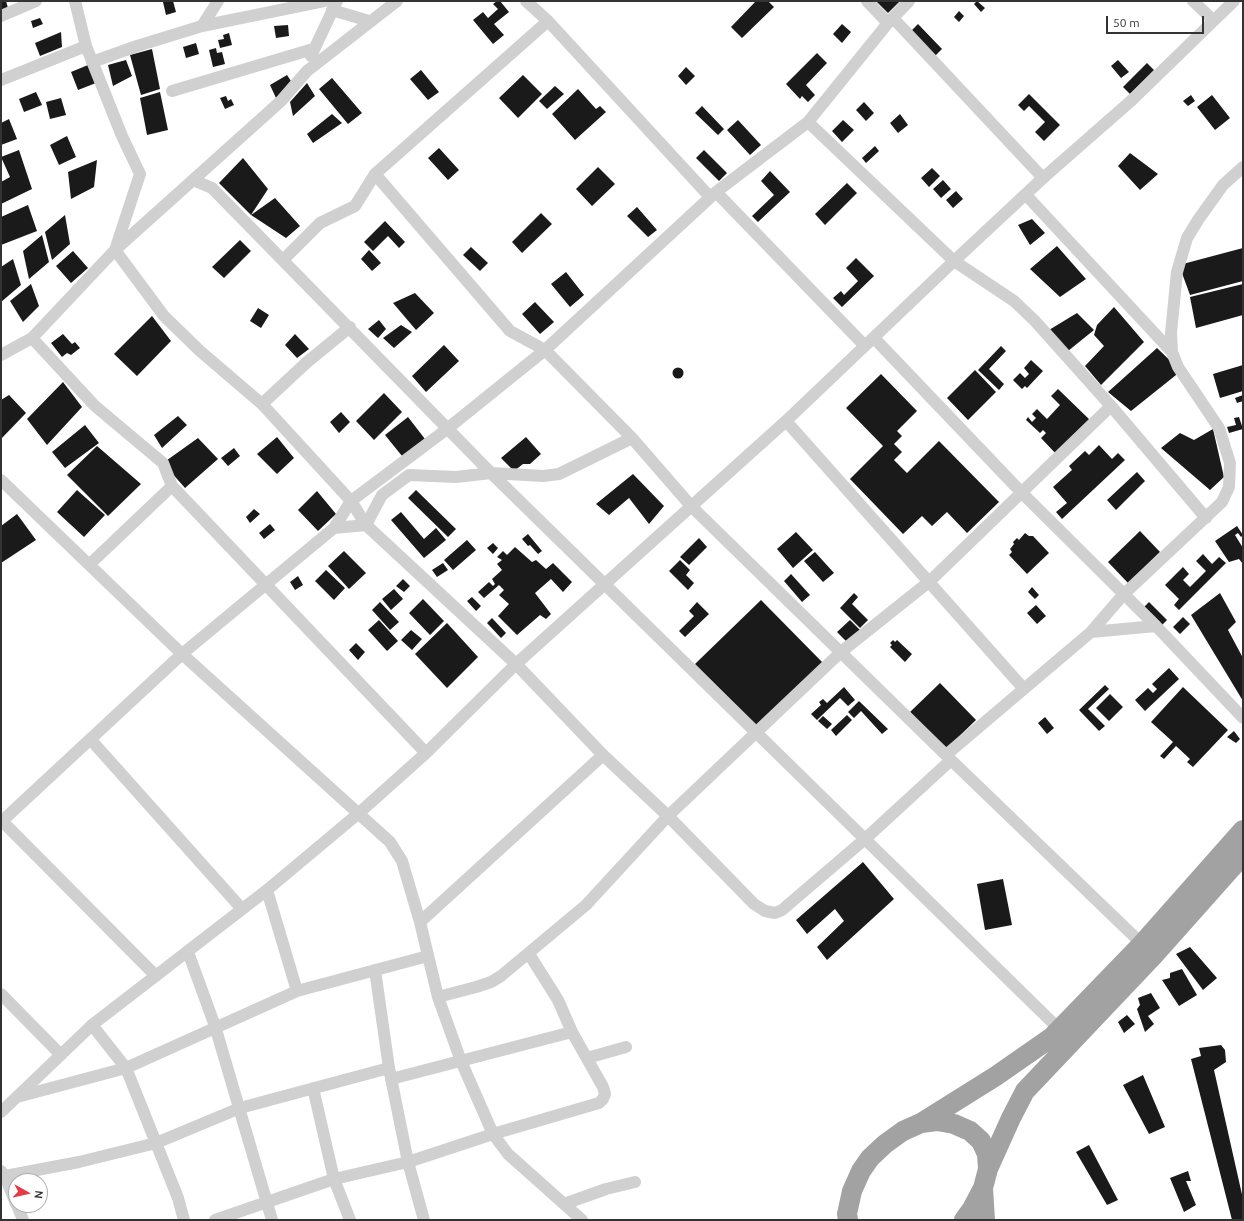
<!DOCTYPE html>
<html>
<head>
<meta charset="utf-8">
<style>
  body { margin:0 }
  #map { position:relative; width:1244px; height:1221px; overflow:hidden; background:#fff; font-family:Ubuntu,sans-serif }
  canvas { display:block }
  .frame { position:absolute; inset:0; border:2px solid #333; pointer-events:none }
  .north { position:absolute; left:8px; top:1173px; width:40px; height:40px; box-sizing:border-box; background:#fff; border:1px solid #adadad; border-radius:50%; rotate:98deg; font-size:11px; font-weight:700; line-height:16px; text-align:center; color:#333 }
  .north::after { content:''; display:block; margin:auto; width:14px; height:18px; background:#e63946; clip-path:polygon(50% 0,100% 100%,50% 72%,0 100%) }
  .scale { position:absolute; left:1106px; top:16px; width:98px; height:18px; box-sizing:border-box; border:2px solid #333; border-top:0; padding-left:5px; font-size:12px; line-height:14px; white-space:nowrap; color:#333; -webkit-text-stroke:3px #fff; paint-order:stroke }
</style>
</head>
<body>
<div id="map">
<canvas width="1244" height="1221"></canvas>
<div class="frame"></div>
<div class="north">N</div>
<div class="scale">50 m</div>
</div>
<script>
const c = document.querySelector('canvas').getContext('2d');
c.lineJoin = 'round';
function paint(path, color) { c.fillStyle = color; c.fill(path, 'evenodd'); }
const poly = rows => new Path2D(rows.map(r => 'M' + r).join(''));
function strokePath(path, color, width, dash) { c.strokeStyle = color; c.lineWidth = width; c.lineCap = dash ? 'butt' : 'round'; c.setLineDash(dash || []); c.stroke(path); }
paint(poly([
  [1,1,6,1,8,8,1,11],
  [173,1,176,12,166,15,163,2],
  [497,1,500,1,509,12,494,24,504,35,493,44,473,20,483,12,488,18,498,9,493,4],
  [756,1,768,1,774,7,742,38,731,27],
  [876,1,900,1,888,13],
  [977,1,985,8,981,12,974,4],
  [959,11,964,16,959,22,954,17],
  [40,18,43,24,33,28,31,21],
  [842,24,851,32,842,43,833,34],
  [918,24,942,49,934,57,909,33],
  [288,25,289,36,276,38,274,26],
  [61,32,62,47,40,56,35,43],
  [229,33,232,45,220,48,218,40,224,39,223,35],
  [196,43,199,54,186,58,183,47],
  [216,48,217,53,222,52,225,64,213,67,209,50],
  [152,49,160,89,141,95,130,55],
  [817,53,827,63,806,85,815,95,808,102,802,96,800,99,786,84],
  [126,60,132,76,113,86,108,65],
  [1118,60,1129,72,1121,78,1111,66],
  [1147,63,1154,70,1130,94,1123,87],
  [88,65,96,83,78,90,71,72],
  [686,67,695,76,686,85,678,76],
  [421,70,439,92,428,100,410,79],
  [287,75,291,81,276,98,270,85],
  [523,75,542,94,518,118,499,98],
  [332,78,362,113,348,124,319,89],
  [307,83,315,96,293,116,290,102],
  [555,86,564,94,547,109,539,101],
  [578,89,596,109,600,106,606,112,575,140,552,114],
  [36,92,42,105,24,112,19,99],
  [160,92,168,130,147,135,140,98],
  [1029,94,1060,125,1044,141,1035,132,1045,122,1029,106,1024,111,1018,105],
  [1191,95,1195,101,1188,106,1183,101],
  [1212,95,1230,118,1215,130,1197,107],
  [226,96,228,101,231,99,234,105,225,109,220,98],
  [61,98,66,115,50,119,46,102],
  [864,102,874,113,866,121,856,110],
  [702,106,724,129,718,135,695,113],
  [332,114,342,123,313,143,307,134],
  [900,114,908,125,898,133,890,123],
  [9,119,17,139,1,145,1,123],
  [738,120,761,145,750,155,727,130],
  [843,120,854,130,842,142,832,131],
  [67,136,76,157,59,165,50,145],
  [875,146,879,151,866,163,862,158],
  [439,148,459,170,448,180,428,158],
  [19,150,32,189,1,204,1,182,10,177,1,157],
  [704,150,727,173,719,181,696,158],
  [1130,153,1158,174,1140,190,1118,166],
  [243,158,268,189,251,215,275,198,300,226,286,238,251,215,219,183],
  [97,160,94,187,71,199,68,172],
  [598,167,615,184,592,206,576,189],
  [932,168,940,176,929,187,921,178],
  [770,171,790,192,758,222,752,216,774,195,761,181],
  [943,180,951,189,941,198,933,189],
  [847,183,857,193,825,225,815,214],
  [956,191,963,199,953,208,946,200],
  [28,205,37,231,1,245,1,217],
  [637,207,657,230,648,237,627,216],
  [541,213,552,224,522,253,512,242],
  [65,215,70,244,52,260,45,232],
  [1032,219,1045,233,1030,245,1018,225],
  [385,221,405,242,399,248,388,236,373,251,364,242],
  [42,235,49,262,29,279,23,251],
  [240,240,251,251,224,278,212,267],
  [1057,246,1086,279,1060,297,1030,269],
  [471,247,488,263,480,271,463,255],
  [1243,248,1243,281,1190,295,1179,265],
  [369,250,381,263,372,271,361,259],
  [73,251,88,268,71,283,56,266],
  [856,258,874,276,842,307,833,298,841,291,844,295,858,281,846,268],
  [13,259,21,285,1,302,1,267],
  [566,272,584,295,570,307,551,284],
  [31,284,39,306,23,322,10,301],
  [1243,284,1243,315,1196,328,1190,297],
  [415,293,434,313,416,330,393,303],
  [535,302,554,322,540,334,522,314],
  [1114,307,1144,342,1101,385,1085,366,1104,346,1094,335,1097,325],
  [258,308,269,315,261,328,250,321],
  [1077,313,1094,330,1068,351,1049,330],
  [152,316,171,341,137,376,114,354],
  [379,320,386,329,378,338,368,329],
  [401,325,412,332,394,348,383,338],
  [63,334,72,344,75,342,80,348,71,355,67,353,62,357,51,343],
  [295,334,309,349,297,358,285,345],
  [444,345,459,361,426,392,412,376],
  [1001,346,1006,351,989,369,1004,384,999,390,978,370],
  [1157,348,1181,371,1131,411,1108,392],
  [1031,360,1043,371,1027,388,1025,386,1022,389,1013,380,1020,373,1025,378,1029,374,1024,368],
  [1243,365,1243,391,1220,398,1213,374],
  '672.5 373a5.5 5.5 0 1 1 11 0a5.5 5.5 0 1 1-11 0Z',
  [975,370,996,392,968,420,947,398],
  [881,374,917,411,897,431,902,436,894,444,902,452,894,460,907,473,939,441,999,502,967,533,947,512,932,526,922,516,903,534,850,479,883,446,846,408],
  [63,382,82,407,47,445,27,419],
  [1058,389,1091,421,1058,456,1041,438,1046,433,1043,430,1040,433,1026,420,1028,417,1032,422,1036,418,1032,414,1037,409,1047,419,1060,405,1051,396],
  [384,393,402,412,374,440,356,421],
  [9,395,26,413,1,439,1,400],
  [1243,395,1243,401,1237,403,1235,398],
  [341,412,350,422,339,433,330,422],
  [178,416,187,425,162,448,154,435],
  [408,417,425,439,402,456,385,435],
  [1239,417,1243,429,1229,433,1227,427,1236,425,1234,418],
  [85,425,99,443,65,468,52,452],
  [1213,429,1224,477,1210,490,1161,448,1180,433,1194,440],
  [277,437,294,458,277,474,257,454],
  [526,437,541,454,530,464,523,464,514,471,501,458],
  [198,438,218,459,185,488,163,463],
  [1099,445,1112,459,1118,453,1125,460,1062,519,1056,512,1067,503,1053,487,1072,470,1069,466,1085,451,1089,455],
  [97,446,141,484,108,516,67,475],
  [234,448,240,456,228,466,221,458],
  [1137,472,1145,481,1116,510,1107,500],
  [633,474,664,506,649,524,629,498,609,515,596,504],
  [77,490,105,515,84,537,57,512],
  [416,490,456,529,448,537,408,498],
  [317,491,336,514,318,531,298,510],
  [254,509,260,514,250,523,246,517],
  [401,512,424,539,436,528,446,540,424,558,391,520],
  [17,514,36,540,1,563,1,526],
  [270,524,275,530,264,539,259,533],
  [1237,526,1243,535,1241,537,1238,533,1235,535,1243,548,1243,564,1239,559,1229,562,1215,541],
  [1140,531,1160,552,1128,583,1108,562],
  [796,532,813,550,793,568,777,549],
  [1025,533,1029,536,1033,536,1049,553,1027,574,1009,555,1012,552,1010,549,1014,544,1013,542,1017,538,1019,540],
  [528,534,542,551,538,554,530,545,528,546,522,539],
  [699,538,707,547,689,565,680,557],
  [467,540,476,550,453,570,444,560],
  [493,543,498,548,493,554,487,548],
  [515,547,532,562,536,560,546,569,553,563,572,582,563,592,551,579,535,593,551,614,546,619,540,615,517,635,498,616,509,604,499,595,504,590,499,585,484,598,478,592,489,582,493,586,495,584,492,579,502,570,497,564,502,560,497,557,503,551,507,555],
  [344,551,366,573,349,589,328,566],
  [815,552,834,573,823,582,804,561],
  [1203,554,1212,564,1219,557,1226,563,1179,610,1174,605,1179,599,1165,585,1183,567,1189,574,1183,580,1190,587,1206,571,1196,561],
  [680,560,690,570,686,575,694,583,688,590,669,571],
  [443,563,448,570,437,577,432,570],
  [326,570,345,588,334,600,315,581],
  [791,574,810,595,802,602,784,581],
  [298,576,303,585,295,590,290,582],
  [403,579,410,586,404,592,396,586],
  [1032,587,1039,595,1035,599,1028,592],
  [394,589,403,599,391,610,382,599],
  [854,593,858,597,852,604,868,620,860,628,840,608],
  [1220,593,1236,622,1228,630,1243,658,1243,701,1191,615],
  [472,597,481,606,476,611,467,601],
  [423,599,444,621,430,635,409,613],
  [761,600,824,664,759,728,695,664],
  [380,602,399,622,390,630,372,610],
  [697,602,709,614,685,637,679,631,694,616,689,611],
  [1149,602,1167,620,1160,627,1142,609],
  [1036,605,1046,616,1037,624,1027,613],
  [1183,617,1190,624,1180,634,1173,627],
  [492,618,506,633,501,638,487,623],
  [379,620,398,641,387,651,368,630],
  [850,620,860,630,848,643,837,632],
  [447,623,478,657,447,688,415,654],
  [411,630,422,639,412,650,401,640],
  [893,640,895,642,897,640,912,654,905,662,890,647,892,645,890,643],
  [356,643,365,652,358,660,349,650],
  [1169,668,1179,679,1145,711,1135,700,1148,688,1153,693,1157,689,1152,684],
  [940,683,976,720,946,749,910,712],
  [1105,685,1109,689,1088,709,1105,726,1099,731,1079,710],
  [844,687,855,700,848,706,840,698,817,720,811,714,821,705,819,702,823,699,827,703],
  [1183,687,1228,730,1193,767,1187,762,1190,759,1176,746,1164,759,1160,756,1173,742,1151,722],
  [1110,694,1123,707,1109,721,1096,708],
  [859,701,888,729,882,734,861,711,854,718,848,712],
  [847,715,852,720,836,736,831,730],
  [823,716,832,724,827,729,818,721],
  [1045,717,1054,728,1047,734,1038,723],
  [1234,731,1240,739,1236,743,1227,737],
  [863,862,894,899,827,960,817,947,844,921,835,909,807,934,796,920],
  [1003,879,1012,925,985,930,977,884],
  [1190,947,1217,978,1203,990,1176,954],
  [1182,969,1197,995,1179,1006,1162,980,1170,978,1170,973],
  [1151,993,1160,1008,1148,1016,1154,1024,1145,1032,1137,1009,1140,1005,1138,998],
  [1127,1015,1135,1024,1124,1033,1118,1022],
  [1221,1045,1225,1050,1226,1062,1214,1070,1243,1199,1243,1220,1232,1220,1191,1059,1201,1056,1199,1048],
  [1143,1075,1165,1127,1149,1134,1123,1085],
  [1089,1145,1118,1200,1107,1205,1076,1152],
  [1188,1171,1191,1181,1186,1181,1196,1205,1184,1212,1170,1178]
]), '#1a1a1a');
strokePath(poly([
  [75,1,86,46,122,136,140,174,115,250,164,316,200,351,262,404,351,501,366,525,516,664,603,755,668,816,754,904,765,911,775,913,782,910,865,839,951,760],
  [526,1,548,21,710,197],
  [867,1,888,23],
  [1193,1,1213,20],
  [332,10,369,21],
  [1,16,36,1],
  [893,18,1043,178],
  [202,26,324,1],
  [311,56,337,1],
  [92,62,137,46,202,26,218,1],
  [1,80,86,46],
  [172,91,313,49],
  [808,122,954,261,1014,301,1035,321,1111,406,1206,518],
  [375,174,510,331,545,350,632,438,691,506,951,760,1142,944],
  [193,180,212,188,491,473,1060,1030],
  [716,192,865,346],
  [1026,195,1172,352],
  [283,260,320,223,355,206,375,174,548,21],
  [32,338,95,406,163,463,172,486,426,753],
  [874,338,1021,492,1156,626,1243,718],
  [1,355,32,338,115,250,281,101,307,71,397,1],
  [262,404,306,363,350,327],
  [786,421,1024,689],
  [1,480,182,654,390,842,402,861,420,922,438,997,461,1061,493,1134,508,1154,582,1220],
  [334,528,366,525,382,495,409,475,456,477,491,473,543,476,559,474,632,438],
  [90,564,172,486],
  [1091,632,1156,626],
  [91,740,242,909],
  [946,755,1091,632,1123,595,1222,502,1229,487,1230,463,1219,428,1178,367,1172,352,1171,333,1177,272,1187,238,1198,220,1223,185,1243,167],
  [1,820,156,976],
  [1,822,182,654,334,528,351,501,447,429,545,350,716,192,808,122,888,23,909,1],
  [267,890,297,991],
  [420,922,603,755],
  [188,952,215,1026,272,1220],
  [375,970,389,1068,408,1162,424,1220],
  [1,994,61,1055],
  [438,997,476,987,491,982,501,976,586,905,668,816,841,652,930,581,1111,406],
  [92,1025,126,1068,178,1198,184,1220],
  [587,1058,626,1047],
  [391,1079,572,1032],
  [313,1088,334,1179,350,1220],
  [17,1097,126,1068,297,991,428,956],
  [1,1112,92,1025,267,890,359,813,426,753,516,664,786,421,954,261,1043,178,1132,100,1234,1],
  [1,1171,5,1176,16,1204],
  [5,1176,79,1162,156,1143,240,1108,389,1068],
  [564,1204,606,1189,635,1182],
  [17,1205,23,1220],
  [215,1220,334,1179,408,1162,493,1134,599,1103,603,1099,605,1094,603,1087,572,1032,558,1000,529,954]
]), '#d0d0d0', 12);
strokePath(poly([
  [921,1123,996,1076,1052,1037,1142,944,1243,830],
  [988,1169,1011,1118,1025,1091,1154,955,1243,855],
  [983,1188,985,1220],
  [848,1220,847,1214,852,1191,861,1171,870,1158,885,1144,903,1131,921,1123,937,1121,954,1124,970,1131,981,1141,987,1154,988,1169,983,1188,972,1209,964,1220]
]), '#a2a2a2', 20);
</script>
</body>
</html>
